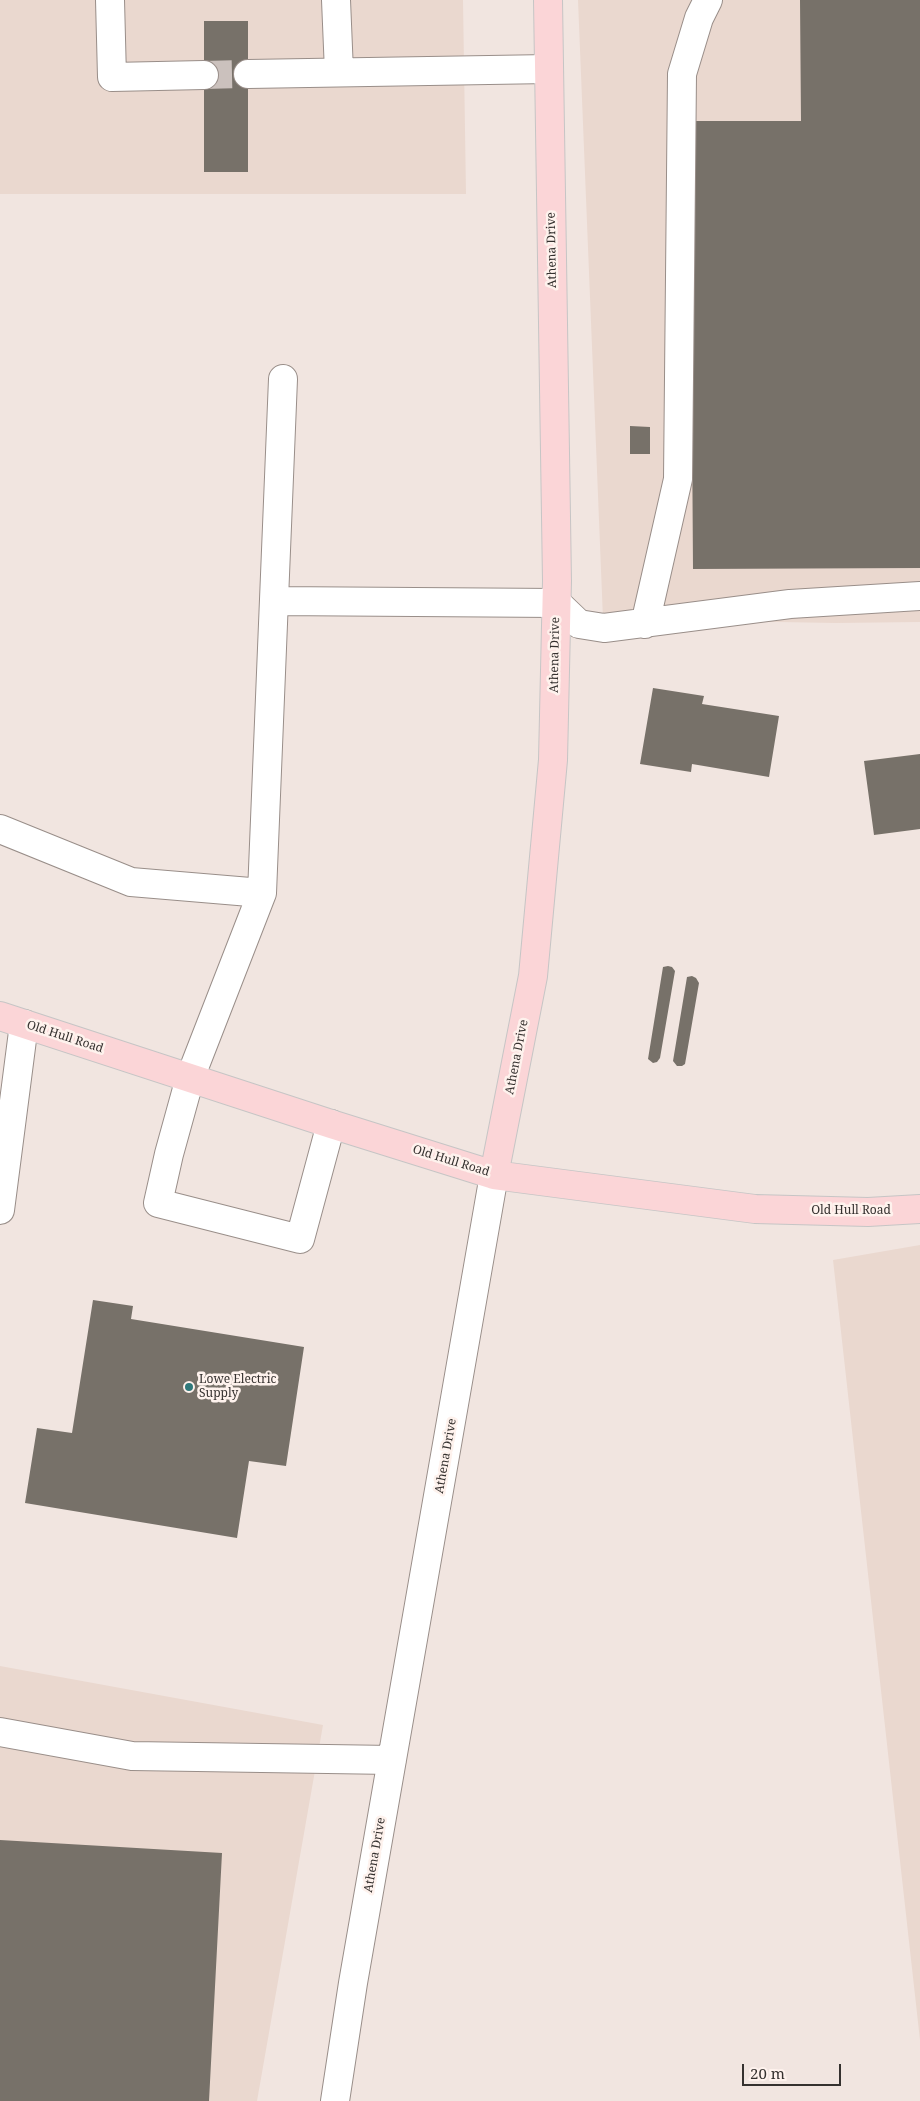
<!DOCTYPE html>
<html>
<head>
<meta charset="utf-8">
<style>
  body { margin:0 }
  #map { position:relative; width:920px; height:2101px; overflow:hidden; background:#f1e5e0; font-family:"Noto Serif",serif }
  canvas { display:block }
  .scale { position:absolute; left:742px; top:2064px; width:99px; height:22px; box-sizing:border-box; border:2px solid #35312f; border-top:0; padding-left:6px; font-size:15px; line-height:18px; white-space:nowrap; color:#35312f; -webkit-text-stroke:4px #fef2ed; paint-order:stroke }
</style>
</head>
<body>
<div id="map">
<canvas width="920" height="2101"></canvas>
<div class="scale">20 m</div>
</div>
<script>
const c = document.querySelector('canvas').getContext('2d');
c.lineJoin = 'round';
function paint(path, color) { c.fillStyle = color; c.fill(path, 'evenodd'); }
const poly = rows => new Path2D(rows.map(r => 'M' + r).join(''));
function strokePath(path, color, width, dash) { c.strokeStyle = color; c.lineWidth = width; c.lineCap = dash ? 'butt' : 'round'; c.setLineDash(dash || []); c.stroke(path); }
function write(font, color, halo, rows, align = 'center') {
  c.font = font + ' "Noto Serif",serif'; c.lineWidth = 5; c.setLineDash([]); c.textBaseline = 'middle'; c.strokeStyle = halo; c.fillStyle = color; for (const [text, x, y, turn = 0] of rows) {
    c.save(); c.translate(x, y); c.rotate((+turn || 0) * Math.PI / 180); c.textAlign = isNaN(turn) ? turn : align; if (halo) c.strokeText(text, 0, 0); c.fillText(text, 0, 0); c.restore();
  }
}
paint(poly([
  [0,0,463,0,466,194,0,194],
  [578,0,920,0,920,622,836,623,603,619],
  [920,1245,920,2040,833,1260],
  [0,1666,323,1725,257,2101,0,2101]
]), '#ead8cf');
paint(poly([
  [800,0,920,0,920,568,693,569,690,121,801,121],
  [204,21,248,21,248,172,204,172],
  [630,426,650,427,650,454,630,454],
  [653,688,704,696,702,704,779,716,769,777,692,764,691,772,640,764],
  [920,754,920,829,874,835,864,761],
  [668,966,672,967,675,971,660,1058,657,1062,653,1063,648,1059,663,967],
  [692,976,696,978,699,983,685,1064,682,1066,677,1066,673,1061,687,977],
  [93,1300,133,1306,131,1319,304,1347,286,1466,249,1461,237,1538,25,1503,37,1428,72,1433],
  [0,1840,222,1853,209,2101,0,2101]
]), '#777169');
strokePath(poly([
  [204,75,248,74]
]), '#cbc1bd', 28, [28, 14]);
const minor = poly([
  [110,0,112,77,204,75],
  [336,0,339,72],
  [248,74,549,69],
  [283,379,262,893,190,1078,169,1154,158,1203,300,1239,331,1124],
  [274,601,557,603,579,624,604,628,790,604,920,596],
  [645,624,678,479,682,74,699,18,708,0],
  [0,829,131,882,262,893],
  [0,1210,24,1024],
  [0,1732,132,1756,392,1760],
  [335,2101,353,1983,494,1175]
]);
const major = poly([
  [0,1016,331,1124,494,1175,755,1209,868,1212,920,1209],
  [494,1175,533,976,553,760,557,581,548,0]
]);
strokePath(minor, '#998e89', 30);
strokePath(major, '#c6c5c5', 30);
strokePath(minor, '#fff', 28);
strokePath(major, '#fbd5d7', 28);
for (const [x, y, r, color] of [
  [189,1387,5,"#2f787a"]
]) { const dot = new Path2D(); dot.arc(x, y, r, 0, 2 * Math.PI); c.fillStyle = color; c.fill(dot); strokePath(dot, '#fef2ed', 2); }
write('12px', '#35312f', '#fef2ed', [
  ["Athena Drive",552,250,-91],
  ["Athena Drive",555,655,-89],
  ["Old Hull Road",65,1037,18],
  ["Athena Drive",517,1057,-79],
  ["Old Hull Road",451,1161,17],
  ["Old Hull Road",851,1211],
  ["Athena Drive",446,1456,-80],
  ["Athena Drive",375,1855,-80]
]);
write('12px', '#35312f', '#fef2ed', [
  ["Lowe Electric",199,1380],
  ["Supply",199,1394]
], 'left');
</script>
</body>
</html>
